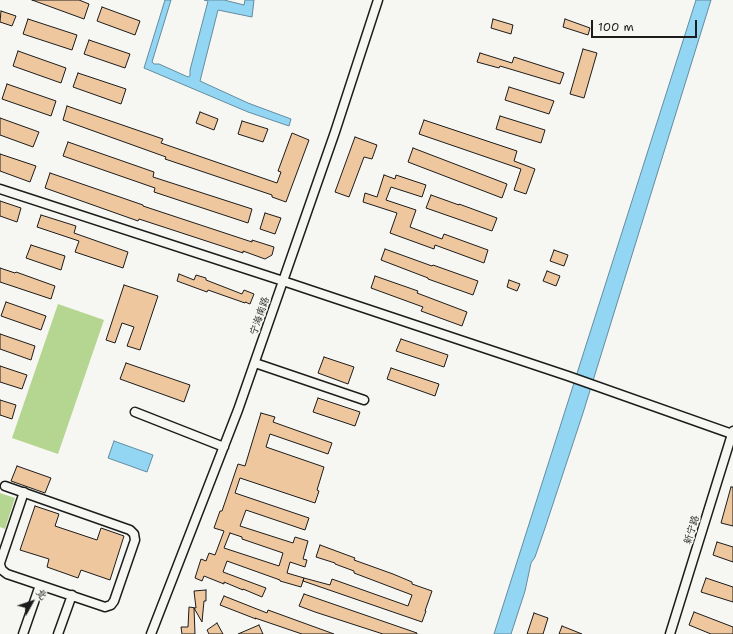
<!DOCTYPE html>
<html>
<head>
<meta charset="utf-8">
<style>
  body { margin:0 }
  #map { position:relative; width:733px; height:634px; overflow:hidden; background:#f6f6f2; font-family:"Shantell Sans","LXGW WenKai TC",sans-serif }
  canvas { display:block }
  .north { position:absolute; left:12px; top:582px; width:40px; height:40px; -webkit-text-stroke:3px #f6f6f2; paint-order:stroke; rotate:50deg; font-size:11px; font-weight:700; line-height:16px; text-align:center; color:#1c1c1c }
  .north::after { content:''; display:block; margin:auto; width:14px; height:18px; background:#1c1c1c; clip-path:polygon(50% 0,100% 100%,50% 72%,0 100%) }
  .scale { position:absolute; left:591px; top:20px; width:106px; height:18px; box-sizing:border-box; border:2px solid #1c1c1c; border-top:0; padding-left:5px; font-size:12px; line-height:14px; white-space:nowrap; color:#1c1c1c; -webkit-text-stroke:3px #f6f6f2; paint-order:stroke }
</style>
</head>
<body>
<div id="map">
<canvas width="733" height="634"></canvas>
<div class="north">北</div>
<div class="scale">100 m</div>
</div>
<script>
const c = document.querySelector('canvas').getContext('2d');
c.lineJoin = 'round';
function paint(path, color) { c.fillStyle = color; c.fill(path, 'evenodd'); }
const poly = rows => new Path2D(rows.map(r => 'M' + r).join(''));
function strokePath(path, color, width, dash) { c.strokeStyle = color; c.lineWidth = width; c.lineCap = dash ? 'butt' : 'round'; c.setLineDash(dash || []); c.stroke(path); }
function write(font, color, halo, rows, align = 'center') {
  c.font = font + ' "Shantell Sans","LXGW WenKai TC",sans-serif'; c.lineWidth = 3.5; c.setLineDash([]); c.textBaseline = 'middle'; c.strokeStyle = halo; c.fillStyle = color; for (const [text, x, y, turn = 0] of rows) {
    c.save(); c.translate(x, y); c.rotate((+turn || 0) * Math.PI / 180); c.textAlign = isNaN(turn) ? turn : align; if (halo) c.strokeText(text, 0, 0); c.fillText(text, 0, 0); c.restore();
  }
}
paint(poly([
  [58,304,104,320,58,454,12,438],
  [0,493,15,498,5,529,0,527]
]), '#b5d690');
const water = poly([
  [165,0,171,0,152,62,154,64,159,64,188,77,190,76,190,70,208,1,204,0,224,0,244,5,245,0,254,0,252,17,218,10,200,81,248,103,291,119,289,126,248,112,144,68,165,0],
  [696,0,711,0,583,413,545,528,535,557,531,563,525,591,511,634,494,634,696,0],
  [114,441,153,455,147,472,108,458,114,441]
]);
paint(water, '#92d6f4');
strokePath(water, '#638c9e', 1);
const building = poly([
  [32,0,79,0,89,4,84,19,32,0],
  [102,7,140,21,135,35,97,21,102,7],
  [1,11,16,16,12,26,0,22,1,11],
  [28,19,77,35,72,50,23,34,28,19],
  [493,19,513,25,511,34,491,28,493,19],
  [565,19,590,28,588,35,563,27,565,19],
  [89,40,130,54,125,68,84,54,89,40],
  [583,49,597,53,584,98,570,94,583,49],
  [18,51,66,68,61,83,13,66,18,51],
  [480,53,512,63,514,57,564,73,560,84,500,66,499,68,477,62,480,53],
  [78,73,126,89,121,104,73,87,78,73],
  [7,84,56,101,51,116,2,99,7,84],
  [509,87,554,101,549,114,505,100,509,87],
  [67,106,163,139,161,143,277,183,281,172,278,171,292,133,309,140,286,202,272,197,272,195,165,159,166,157,63,120,67,106],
  [200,112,218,119,214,130,196,123,200,112],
  [500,116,545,130,541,143,496,129,500,116],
  [0,118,39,132,33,147,0,135,0,118],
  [424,120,517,151,514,161,535,169,526,194,514,190,521,169,419,134,424,120],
  [242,121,268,129,263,142,238,134,242,121],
  [355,137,377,145,372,159,364,157,349,197,335,192,355,137],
  [68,142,154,172,153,177,252,209,248,223,154,192,155,188,63,156,68,142],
  [413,148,507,184,502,198,408,162,413,148],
  [0,154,36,166,30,182,0,171,0,154],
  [50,173,143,205,143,206,252,242,252,240,274,247,272,255,265,259,243,251,243,253,139,219,138,221,45,188,50,173],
  [384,175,395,179,396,175,426,185,422,197,391,187,386,200,416,210,410,227,442,239,444,234,488,250,484,263,435,245,434,249,390,233,397,213,363,202,365,193,377,197,384,175],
  [431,195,459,205,459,204,497,218,492,231,426,208,431,195],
  [0,201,21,208,17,222,0,216,0,201],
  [265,213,281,218,275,234,260,229,265,213],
  [41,215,76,226,74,233,128,252,123,268,75,252,79,241,37,227,41,215],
  [31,245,65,256,61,270,26,258,31,245],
  [385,249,432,266,433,265,478,281,473,295,428,279,428,278,381,260,385,249],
  [554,250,568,255,564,266,550,261,554,250],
  [0,268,15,273,16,272,55,286,51,299,0,282,0,268],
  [547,271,560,276,556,286,543,281,547,271],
  [179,274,194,280,196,275,206,278,206,280,242,294,244,290,254,294,250,304,245,302,245,303,208,290,207,292,177,281,179,274],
  [375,276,418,291,417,293,467,312,462,326,421,311,423,307,371,288,375,276],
  [509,280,520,284,517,291,507,287,509,280],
  [124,285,158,296,140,350,127,346,134,327,122,323,115,343,106,340,124,285],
  [6,302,46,316,41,330,1,316,6,302],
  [0,334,35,346,31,360,0,349,0,334],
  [401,339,448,355,444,367,396,351,401,339],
  [324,357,354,367,348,384,318,373,324,357],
  [126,363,190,385,184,402,120,379,126,363],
  [0,366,27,375,22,389,0,382,0,366],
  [391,368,439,384,435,396,387,379,391,368],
  [318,398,360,412,355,426,313,412,318,398],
  [0,400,16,405,12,419,0,415,0,400],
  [261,413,275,417,273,422,332,443,328,454,270,434,266,447,324,467,317,490,319,491,315,503,240,478,235,493,309,518,305,530,246,510,240,526,293,543,295,537,308,541,303,559,307,560,305,567,290,562,287,573,304,578,301,587,280,581,280,580,227,561,223,572,266,588,262,597,243,589,243,590,224,582,224,584,204,576,202,581,195,578,201,559,206,561,209,553,215,555,224,531,214,528,220,511,222,511,238,464,245,466,261,413],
  [230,533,242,537,242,539,283,553,279,566,224,548,230,533],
  [17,466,51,478,45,493,11,481,17,466],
  [731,487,733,487,733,526,721,523,731,487],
  [35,506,59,514,55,526,97,540,101,528,124,536,110,580,81,570,78,578,47,567,49,559,20,550,35,506],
  [717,542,733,547,733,562,713,555,717,542],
  [320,545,355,558,354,560,393,574,412,582,412,584,432,591,425,611,426,611,422,622,303,581,304,578,330,585,332,579,408,606,412,595,354,573,354,571,335,564,335,563,316,557,320,545],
  [706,578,733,587,733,602,701,592,706,578],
  [206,590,206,601,204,601,202,622,194,608,195,634,182,634,181,627,188,627,189,607,196,608,194,591,206,590],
  [304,594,417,633,417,634,383,634,315,612,299,606,304,594],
  [224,596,267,613,268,610,334,634,302,634,255,618,256,619,220,605,224,596],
  [694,612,733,627,733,634,711,634,689,625,694,612],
  [534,613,548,618,543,634,527,634,534,613],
  [217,623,223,634,209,634,207,630,217,623],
  [259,625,263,634,238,634,259,625],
  [562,626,582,634,559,634,562,626]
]);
paint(building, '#eec79e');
strokePath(building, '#1c1c1c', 1);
const minor = poly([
  [0,189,283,281,568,376,732,434],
  [255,363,364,400],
  [135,412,224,447],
  [0,563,24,492],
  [0,565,2,570,7,574,105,607,111,605,114,601,135,540,134,534,130,530,5,486],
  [23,634,40,585],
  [58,634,72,595],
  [151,634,238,410,335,132,378,0],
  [670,634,733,431]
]);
strokePath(minor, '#1c1c1c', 11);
strokePath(minor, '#f6f6f2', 8);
write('10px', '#1c1c1c', '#f6f6f2', [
  ["宁海南路",260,316,-71],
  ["新宁路",692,530,-73]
]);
</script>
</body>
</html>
